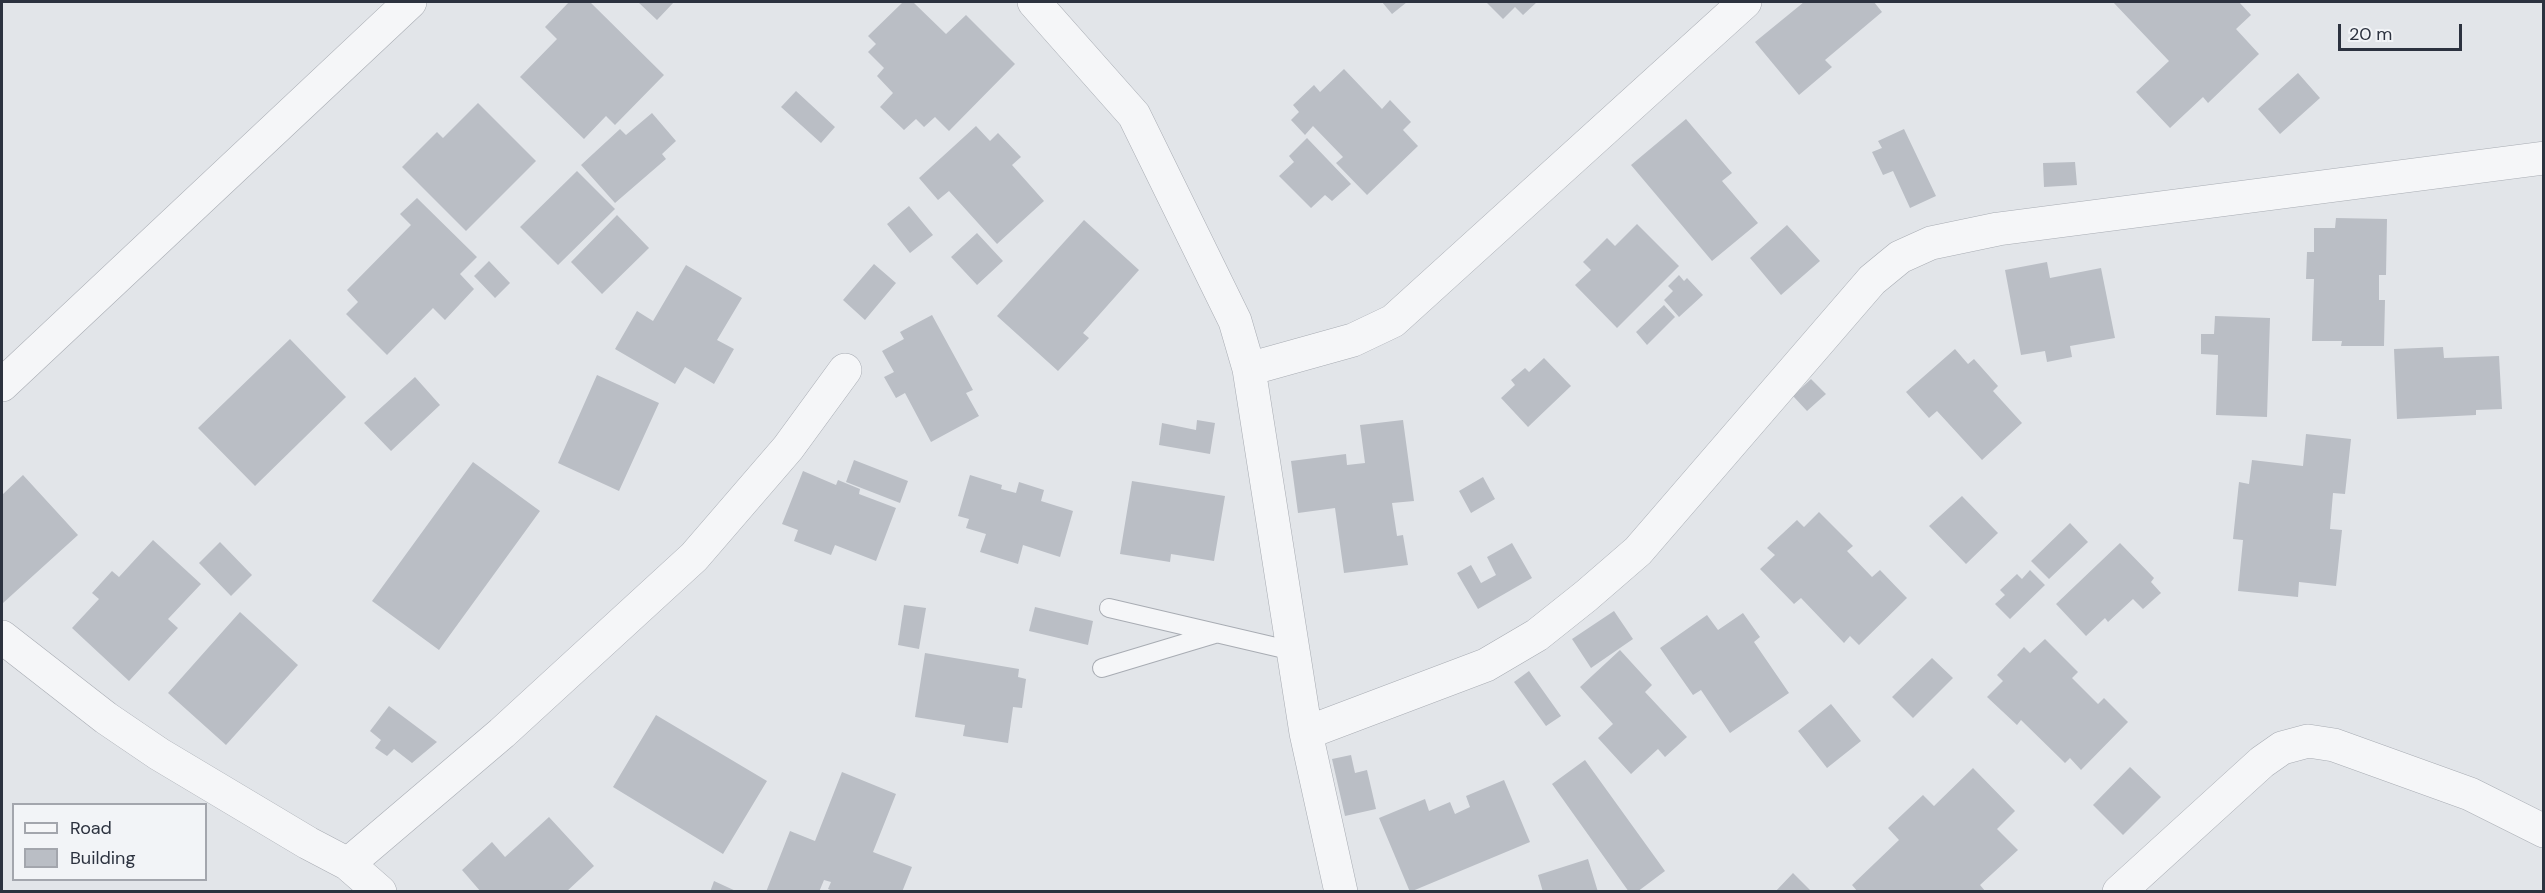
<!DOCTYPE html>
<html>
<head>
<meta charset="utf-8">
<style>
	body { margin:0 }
	#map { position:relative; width:2545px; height:893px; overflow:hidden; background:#e2e5e9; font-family:"DM Sans",sans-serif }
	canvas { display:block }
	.frame { position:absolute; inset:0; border:3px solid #2c323f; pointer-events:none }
	.legend { position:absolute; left:12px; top:803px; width:195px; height:78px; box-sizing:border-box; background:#f2f4f7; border:2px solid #a3a6ad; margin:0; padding:8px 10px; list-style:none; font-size:18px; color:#2c323f }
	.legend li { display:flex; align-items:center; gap:12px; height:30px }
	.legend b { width:30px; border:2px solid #a3a6ad }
	.scale { position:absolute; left:2338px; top:24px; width:124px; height:27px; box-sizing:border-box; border:3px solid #2c323f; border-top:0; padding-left:8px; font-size:18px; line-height:21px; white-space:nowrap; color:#2c323f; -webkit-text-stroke:4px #f2f4f7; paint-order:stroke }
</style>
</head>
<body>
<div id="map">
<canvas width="2545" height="893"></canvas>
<div class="frame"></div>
<ul class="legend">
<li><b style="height:8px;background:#f5f6f8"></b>Road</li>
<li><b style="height:16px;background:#babec5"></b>Building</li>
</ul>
<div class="scale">20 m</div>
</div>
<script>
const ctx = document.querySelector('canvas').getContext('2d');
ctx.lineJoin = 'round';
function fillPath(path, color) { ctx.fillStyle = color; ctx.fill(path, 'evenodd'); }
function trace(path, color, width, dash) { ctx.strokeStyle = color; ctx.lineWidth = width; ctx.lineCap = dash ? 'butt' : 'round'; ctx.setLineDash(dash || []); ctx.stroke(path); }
const building = new Path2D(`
	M569 2H590L664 75 615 125 606 116 584 139 520 77 557 39 545 27Z
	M638 2H674L657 20Z
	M903 2H913L946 34 966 15 1015 64 949 131 935 117 924 127 916 119 904 130 880 107 893 93 877 76 884 68 868 52 876 44 868 36Z
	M1382 2H1407L1392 14Z
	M1486 2H1537L1523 15 1515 7 1503 19Z
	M1804 2H1874L1882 12 1825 60 1832 67 1799 95 1755 42Z
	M2113 2H2239L2251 15 2236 29 2259 54 2208 103 2203 97 2170 128 2136 92 2169 61Z
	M1344 69 1382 109 1390 100 1411 122 1403 130 1418 146 1367 195 1336 163 1343 157 1313 126 1305 135 1291 120 1299 112 1293 105 1314 85 1320 92Z
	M2298 73 2320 98 2280 134 2258 109Z
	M796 91 835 127 821 143 781 107Z
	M478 103 536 161 466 231 402 167 437 132 443 138Z
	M652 113 676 141 662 154 666 159 615 203 581 165 620 129 626 135Z
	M1686 119 1732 173 1722 181 1758 223 1712 261 1631 165Z
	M976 126 990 141 998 133 1021 157 1012 165 1044 201 997 244 949 191 938 200 919 178Z
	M1904 129 1936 196 1910 208 1893 171 1883 175 1872 152 1882 148 1878 141Z
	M1307 138 1351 184 1332 201 1325 195 1311 208 1279 176 1294 162 1289 156Z
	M2075 162 2077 185 2044 187 2043 163Z
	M577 171 615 209 558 265 520 227Z
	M417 198 477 257 460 274 474 289 445 320 433 308 387 355 346 314 358 302 347 290 411 225 400 214Z
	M909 206 933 235 910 253 887 224Z
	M617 215 649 248 602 294 571 262Z
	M2336 218 2387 219 2386 275H2379V300H2385L2384 346H2341L2342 341H2312L2314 279H2306L2307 252H2314V228H2335Z
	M1084 220 1139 270 1083 333 1089 338 1058 371 997 316Z
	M1637 224 1679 266 1617 328 1575 285 1591 270 1583 262 1607 238 1615 246Z
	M1787 225 1820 261 1781 295 1750 258Z
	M977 233 1003 261 977 285 951 257Z
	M489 261 510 283 495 298 474 276Z
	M2047 262 2050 278 2101 268 2115 338 2070 346 2072 357 2047 362 2045 351 2021 355 2005 270Z
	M874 264 896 283 865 320 843 300Z
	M686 265 742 298 717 340 734 349 714 384 685 367 675 384 615 349 637 311 653 321Z
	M1679 275 1684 281 1687 278 1703 295 1679 317 1664 300 1673 291 1668 286Z
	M1664 305 1675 317 1647 345 1636 332Z
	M932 315 973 390 966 393 979 416 931 442 905 393 896 398 884 377 894 372 882 351 904 339 900 332Z
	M2215 316 2270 318 2267 417 2216 415 2218 355 2201 354V334H2214Z
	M290 339 346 397 255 486 198 428Z
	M2443 347 2444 358 2499 356 2502 409 2476 410V415L2397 419 2394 349Z
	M1955 349 1968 364 1974 359 1998 386 1993 391 2022 423 1982 460 1937 411 1929 418 1906 392Z
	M1544 358 1571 386 1528 427 1501 398 1515 385 1511 380 1525 368 1529 372Z
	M597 375 659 403 619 491 558 463Z
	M415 377 440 405 391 451 364 423Z
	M1811 379 1826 394 1807 411 1793 396Z
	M1197 420 1215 423 1210 454 1159 445 1162 423 1196 430Z
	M1403 420 1414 501 1392 503 1397 536 1403 535 1408 565 1344 573 1335 508 1298 513 1291 461 1346 454 1347 465 1365 463 1360 425Z
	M2306 434 2351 439 2345 494 2333 493 2330 529 2342 530 2336 586 2299 582 2298 597 2238 591 2243 540 2233 539 2239 482 2249 484 2252 460 2303 466Z
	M854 460 908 481 900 503 846 482Z
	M473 462 540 511 439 650 372 601Z
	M803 471 836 485 838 480 860 489 859 494 896 508 876 561 835 545 831 555 794 541 798 530 782 524Z
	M23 475 78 535 3 603 2 495Z
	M970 475 1002 485 1001 489 1016 493 1019 482 1044 490 1041 501 1073 511 1060 557 1023 545 1018 564 980 552 986 534 966 528 969 519 958 516Z
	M1483 477 1495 499 1471 513 1459 491Z
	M1132 481 1225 496 1214 561 1171 554 1170 562 1120 554Z
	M1962 496 1998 533 1966 564 1929 526Z
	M1819 512 1853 546 1847 551 1872 577 1880 570 1907 598 1859 645 1850 636 1844 643 1801 598 1794 604 1760 569 1775 555 1767 548 1797 520 1804 527Z
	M2070 523 2088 542 2049 579 2031 561Z
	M153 540 201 584 168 619 178 628 129 681 72 628 99 599 92 593 112 571 119 577Z
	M220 542 252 575 231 596 199 563Z
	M1512 543 1532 578 1478 609 1457 573 1471 565 1481 583 1496 575 1487 557Z
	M2120 543 2154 578 2151 582 2161 593 2143 609 2133 599 2108 622 2105 618 2086 636 2056 604Z
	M2030 570 2045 585 2010 619 1995 604 2005 595 2000 590 2017 574 2022 579Z
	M904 605 926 608 919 649 898 645Z
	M1035 607 1093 621 1088 645 1029 631Z
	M1614 611 1633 639 1591 668 1572 639Z
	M240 612 298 665 226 745 168 693Z
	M1743 613 1760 637 1754 642 1789 693 1730 733 1701 690 1693 695 1660 648 1707 615 1718 630Z
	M2045 639 2078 672 2072 678 2098 704 2104 698 2128 722 2081 770 2070 758 2065 763 2021 720 2017 725 1987 697 2003 681 1997 675 2024 647 2030 653Z
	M1620 650 1652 685 1645 692 1687 737 1665 757 1658 749 1631 774 1598 738 1613 724 1580 687Z
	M925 653 1019 669 1018 677 1026 679 1022 708 1013 707 1008 743 963 736 965 725 915 717Z
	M1932 658 1953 678 1913 718 1892 697Z
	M1529 671 1561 716 1546 726 1514 682Z
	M1831 704 1861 741 1827 768 1798 731Z
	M389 706 437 742 412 763 394 749 387 756 375 748 381 740 370 731Z
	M656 715 767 781 723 854 613 787Z
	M1351 755 1355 773 1367 770 1376 809 1345 816 1332 759Z
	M1585 760 1665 871 1637 892H1629L1552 784Z
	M2130 767 2161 797 2123 835 2093 805Z
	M1973 768 2015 811 1997 829 2018 850 1980 885 1986 892H1858L1852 885 1899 840 1888 828 1923 795 1934 806Z
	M842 772 896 794 873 852 912 867 902 892H835L828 889 831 882 824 880 819 892H766L790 831 815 841Z
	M1504 780 1530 842 1410 892 1379 818 1425 799 1429 811 1450 802 1455 814 1470 807 1466 796Z
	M549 817 594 866 566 892H481L462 870 492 842 505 857Z
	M1588 859 1598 892H1543L1538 875Z
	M1793 873 1812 892H1775Z
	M714 881 738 892H710Z`);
const service = new Path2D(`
	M1109 608 1293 651
	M1102 668 1215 634`);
const minor = new Path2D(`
	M1034 2 1134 115 1235 321 1249 369 1306 733 1341 892
	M1249 369 1353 340 1393 321 1745 2
	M2 385 410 2
	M2 637 106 718 159 754 308 843 348 864 380 892
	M1306 733 1486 665 1537 635 1586 596 1638 551 1872 280 1900 257 1931 243 1998 229 2544 158
	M348 864 502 733 694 557 788 448 845 370
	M2119 892 2262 762 2282 748 2308 741 2334 745 2470 794 2544 831`);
fillPath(building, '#babec5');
trace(service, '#a8acb3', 20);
trace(minor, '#a8acb3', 34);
trace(service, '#f5f6f8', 18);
trace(minor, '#f5f6f8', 33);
</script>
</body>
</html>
